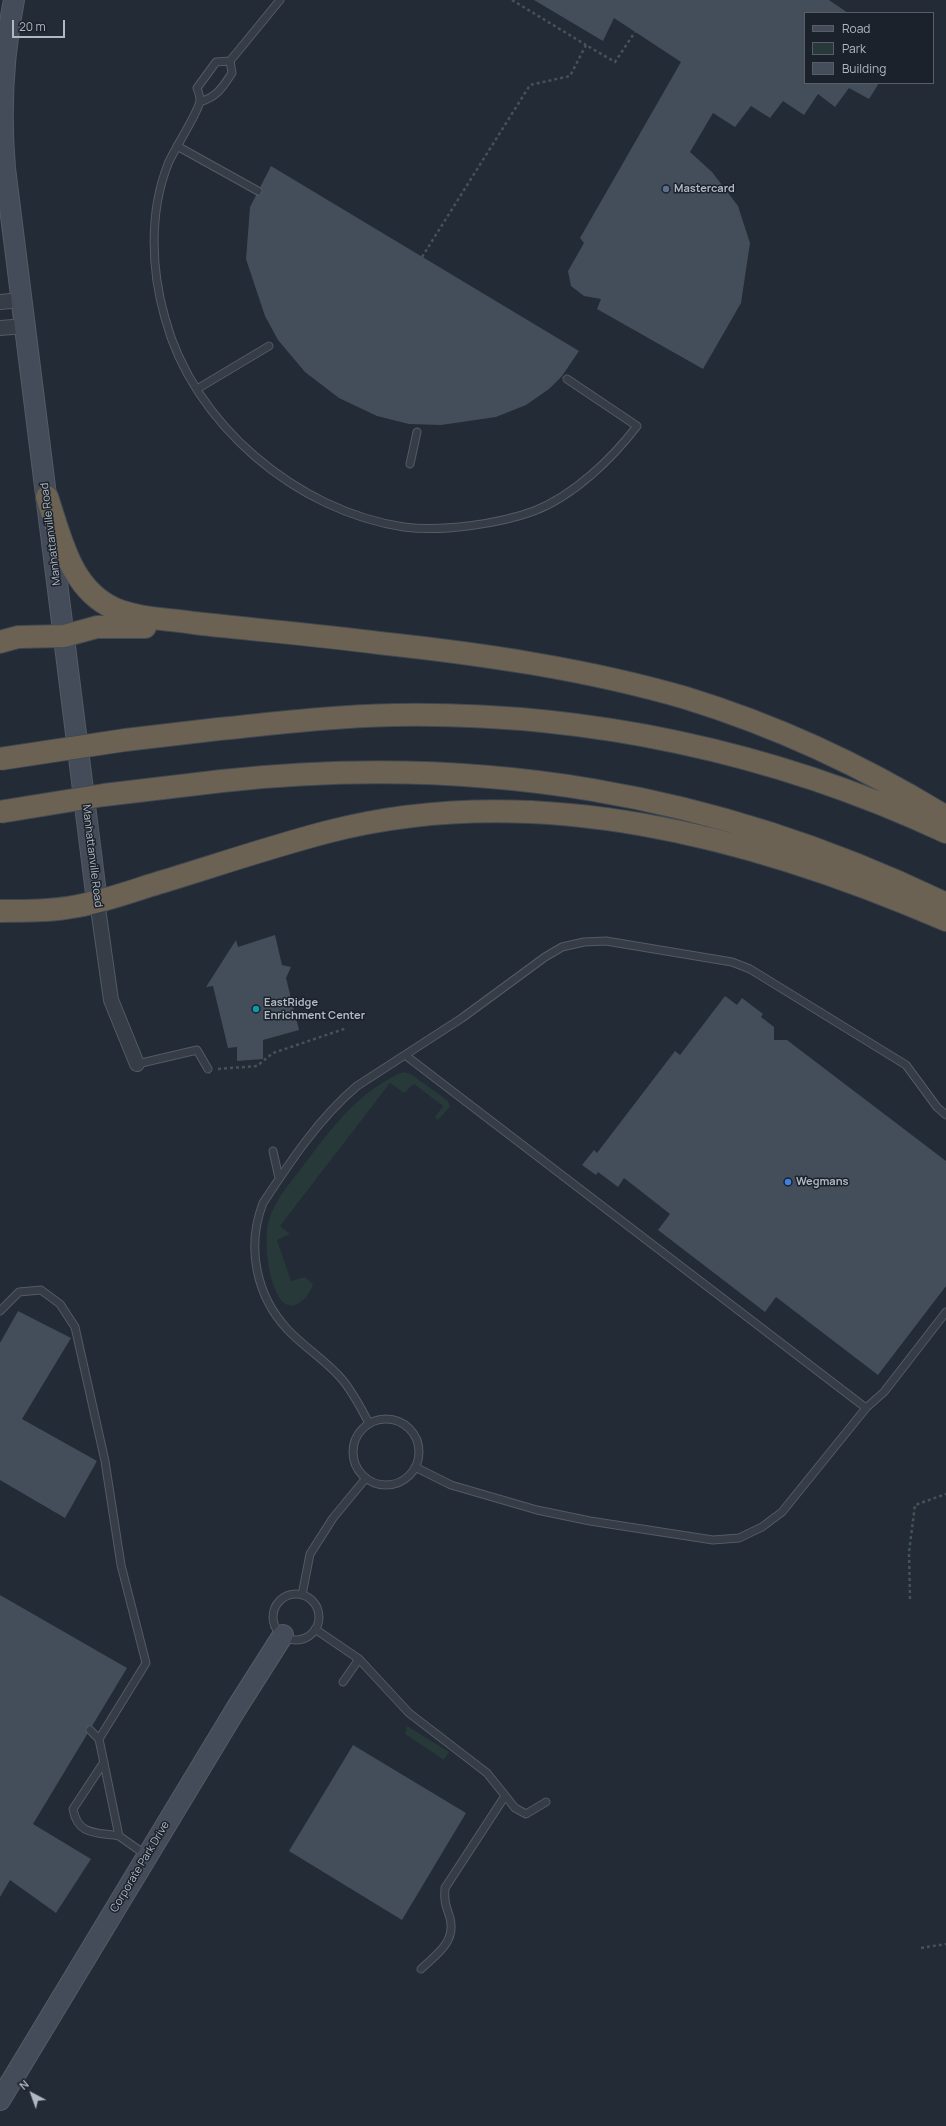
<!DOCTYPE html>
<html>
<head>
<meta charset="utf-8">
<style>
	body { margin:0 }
	#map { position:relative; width:946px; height:2126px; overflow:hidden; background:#222b36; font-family:Manrope,sans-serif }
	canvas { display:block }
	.legend { position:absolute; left:804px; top:12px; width:130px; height:72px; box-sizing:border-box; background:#1b222b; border:1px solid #575e68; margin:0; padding:5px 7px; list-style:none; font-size:12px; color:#b0b8c3 }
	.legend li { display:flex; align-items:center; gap:8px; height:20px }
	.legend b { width:20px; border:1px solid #575e68 }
	.north { position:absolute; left:12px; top:2074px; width:40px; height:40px; -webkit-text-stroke:3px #1b222b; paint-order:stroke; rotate:319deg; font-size:11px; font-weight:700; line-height:16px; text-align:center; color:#b0b8c3 }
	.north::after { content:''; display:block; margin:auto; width:14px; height:18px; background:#b0b8c3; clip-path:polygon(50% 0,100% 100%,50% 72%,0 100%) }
	.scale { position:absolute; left:12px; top:20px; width:53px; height:18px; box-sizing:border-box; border:2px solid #b0b8c3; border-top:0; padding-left:5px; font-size:12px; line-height:14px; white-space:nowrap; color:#b0b8c3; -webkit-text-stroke:3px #1b222b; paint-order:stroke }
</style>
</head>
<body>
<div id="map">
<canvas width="946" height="2126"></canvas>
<ul class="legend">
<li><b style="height:5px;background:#444c59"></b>Road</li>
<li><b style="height:11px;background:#273939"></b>Park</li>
<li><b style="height:11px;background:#444e5a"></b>Building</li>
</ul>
<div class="north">N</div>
<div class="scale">20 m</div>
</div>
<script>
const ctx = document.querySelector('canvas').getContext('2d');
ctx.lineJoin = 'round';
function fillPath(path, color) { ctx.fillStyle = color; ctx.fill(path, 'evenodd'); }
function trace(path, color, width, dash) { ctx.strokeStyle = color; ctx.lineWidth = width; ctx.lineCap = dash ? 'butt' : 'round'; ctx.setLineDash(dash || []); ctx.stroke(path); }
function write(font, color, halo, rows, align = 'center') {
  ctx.font = font + ' Manrope,sans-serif'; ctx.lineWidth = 3; ctx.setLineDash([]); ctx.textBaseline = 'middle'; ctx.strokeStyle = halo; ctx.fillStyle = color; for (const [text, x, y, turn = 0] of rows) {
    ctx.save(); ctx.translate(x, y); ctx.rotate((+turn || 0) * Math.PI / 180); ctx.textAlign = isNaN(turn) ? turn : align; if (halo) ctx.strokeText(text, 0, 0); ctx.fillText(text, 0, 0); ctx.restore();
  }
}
const green = new Path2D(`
	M404 1072 411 1074 448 1101 450 1107 438 1120 435 1117 443 1106 414 1084 404 1093 390 1083 280 1226 290 1234 277 1240 291 1281 305 1277 313 1284C310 1297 292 1315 281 1300 268 1282 264 1244 268 1223 274 1201 289 1184 303 1166 326 1135 349 1104 382 1083 389 1079 396 1074 404 1072Z
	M407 1726 449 1752 444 1760 405 1734Z`);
const building = new Path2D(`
	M534 0H829L848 13H805V83H879L869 99 849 88 835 107 818 94 804 115 783 101 770 118 751 106 735 127 713 113 690 152 712 172 738 206 750 243 741 303 703 369 597 309 601 299 584 296 571 286 568 271 584 243 580 238 681 62 614 18 603 41Z
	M271 166 579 351 562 376 549 389 526 405 496 417 441 425 409 424 377 416 339 398 305 372 278 340 265 316 246 259 250 207Z
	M275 935 282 965 291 967 286 978 299 1030 263 1040V1059L237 1061V1047L228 1048 213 986 206 987 236 940 238 947Z
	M725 996 737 1005 742 998 763 1014 761 1017 774 1027V1040H787L946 1161V1286L878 1375 776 1297 765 1312 658 1230 670 1214 624 1178 618 1187 598 1172 596 1175 582 1165 594 1150 597 1153 675 1051 680 1055Z
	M18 1311 71 1338 22 1419 97 1461 65 1518 0 1480V1343Z
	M0 1595 127 1668 33 1824 91 1859 56 1913 10 1880 0 1897Z
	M353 1745 466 1813 402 1920 289 1851Z`);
const path = new Path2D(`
	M512 0 586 45
	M422 257 530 85 570 76 586 45 615 62 635 32
	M218 1069 257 1066 273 1053 347 1028
	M910 1599 909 1552 915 1505 946 1494
	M921 1948 946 1944`);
const lane = new Path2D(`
	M280 0 230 61 216 62 197 88C198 91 200 96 200 100 200 110 173 151 168 164 149 212 151 269 165 318 193 424 297 511 404 527 441 532 499 524 534 511 573 496 612 459 637 426L567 379
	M200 102C218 96 222 88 232 73L230 61
	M177 146 258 191
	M197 389 269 346
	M410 464 417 432
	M405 1055 866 1408
	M137 1064 197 1050 208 1069
	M273 1151 279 1178
	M0 1311 19 1292 41 1290 60 1304 75 1327 105 1461 121 1565 146 1663 99 1739 119 1836 146 1855
	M353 1452a33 33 0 1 1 66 0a33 33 0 1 1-66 0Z
	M369 1423C360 1407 352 1390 340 1377 324 1359 304 1347 288 1330 256 1296 246 1247 263 1203 290 1162 319 1118 357 1086L462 1018 545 957 562 947 584 942 606 941 732 962 750 969 906 1065 937 1107 946 1115
	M415 1467 451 1485 537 1510 590 1521 713 1540 739 1538 762 1527 782 1512 866 1408 884 1392 946 1312
	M273 1617a23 23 0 1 1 46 0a23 23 0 1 1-46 0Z
	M302 1595 310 1554 333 1518 366 1478
	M315 1629 359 1659 409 1713 487 1773 515 1808 526 1814 546 1802
	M343 1682 359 1659
	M90 1730 99 1739
	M104 1762 73 1809C78 1836 96 1832 119 1836
	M421 1969C437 1954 456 1942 450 1918 446 1905 444 1903 445 1888L505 1796`);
const street = new Path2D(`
	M0 302 21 300
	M0 328 25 326
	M97 901 111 1000 137 1064`);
const secondary = new Path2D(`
	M14 0C3 56 0 110 5 168L97 901
	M0 2100 236 1709 283 1635`);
const highway = new Path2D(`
	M47 497C61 538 70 589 115 609 139 619 168 619 194 623 256 630 317 635 379 643 482 654 586 669 686 698 777 726 865 767 946 817
	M0 642 18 637 64 636 97 627H145
	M219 729C278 723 336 716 395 715 585 712 773 751 946 832
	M222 781C477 753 715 792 946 904
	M0 911C26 911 53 911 78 906 105 901 132 891 158 883 214 866 270 847 327 832 535 778 754 837 946 920`);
const highwayBridge = new Path2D(`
	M0 759 125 740 219 729
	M0 812 104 795 222 781`);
const markers = [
	[666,189,4,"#5c6f8a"],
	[256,1009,4,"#0f9aa8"],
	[788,1182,4,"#3f7fe0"]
];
const poiNames = [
	["Mastercard",674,189],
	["EastRidge",264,1003],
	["Enrichment Center",264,1016],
	["Wegmans",796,1182]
];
const streetNames = [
	["Manhattanville Road",51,534,-97],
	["Manhattanville Road",92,856,83],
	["Corporate Park Drive",140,1867,-59]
];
fillPath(green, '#273939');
fillPath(building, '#444e5a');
trace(lane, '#535b64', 9);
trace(street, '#535b64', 16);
trace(secondary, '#535b64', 22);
trace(highway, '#404851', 24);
trace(path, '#445456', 2.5, [3, 3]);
trace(lane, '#363d46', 7);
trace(street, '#363d46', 14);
trace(secondary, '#444c59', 20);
trace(highway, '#6c6253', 22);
trace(highwayBridge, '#404851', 24, []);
trace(highwayBridge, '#6c6253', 22);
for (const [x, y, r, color] of markers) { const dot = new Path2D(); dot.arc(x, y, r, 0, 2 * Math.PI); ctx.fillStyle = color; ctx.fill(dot); trace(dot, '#1b222b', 1.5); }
write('bold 11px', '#b0b8c3', '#1b222b', poiNames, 'left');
write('11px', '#b0b8c3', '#1b222b', streetNames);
</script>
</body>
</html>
